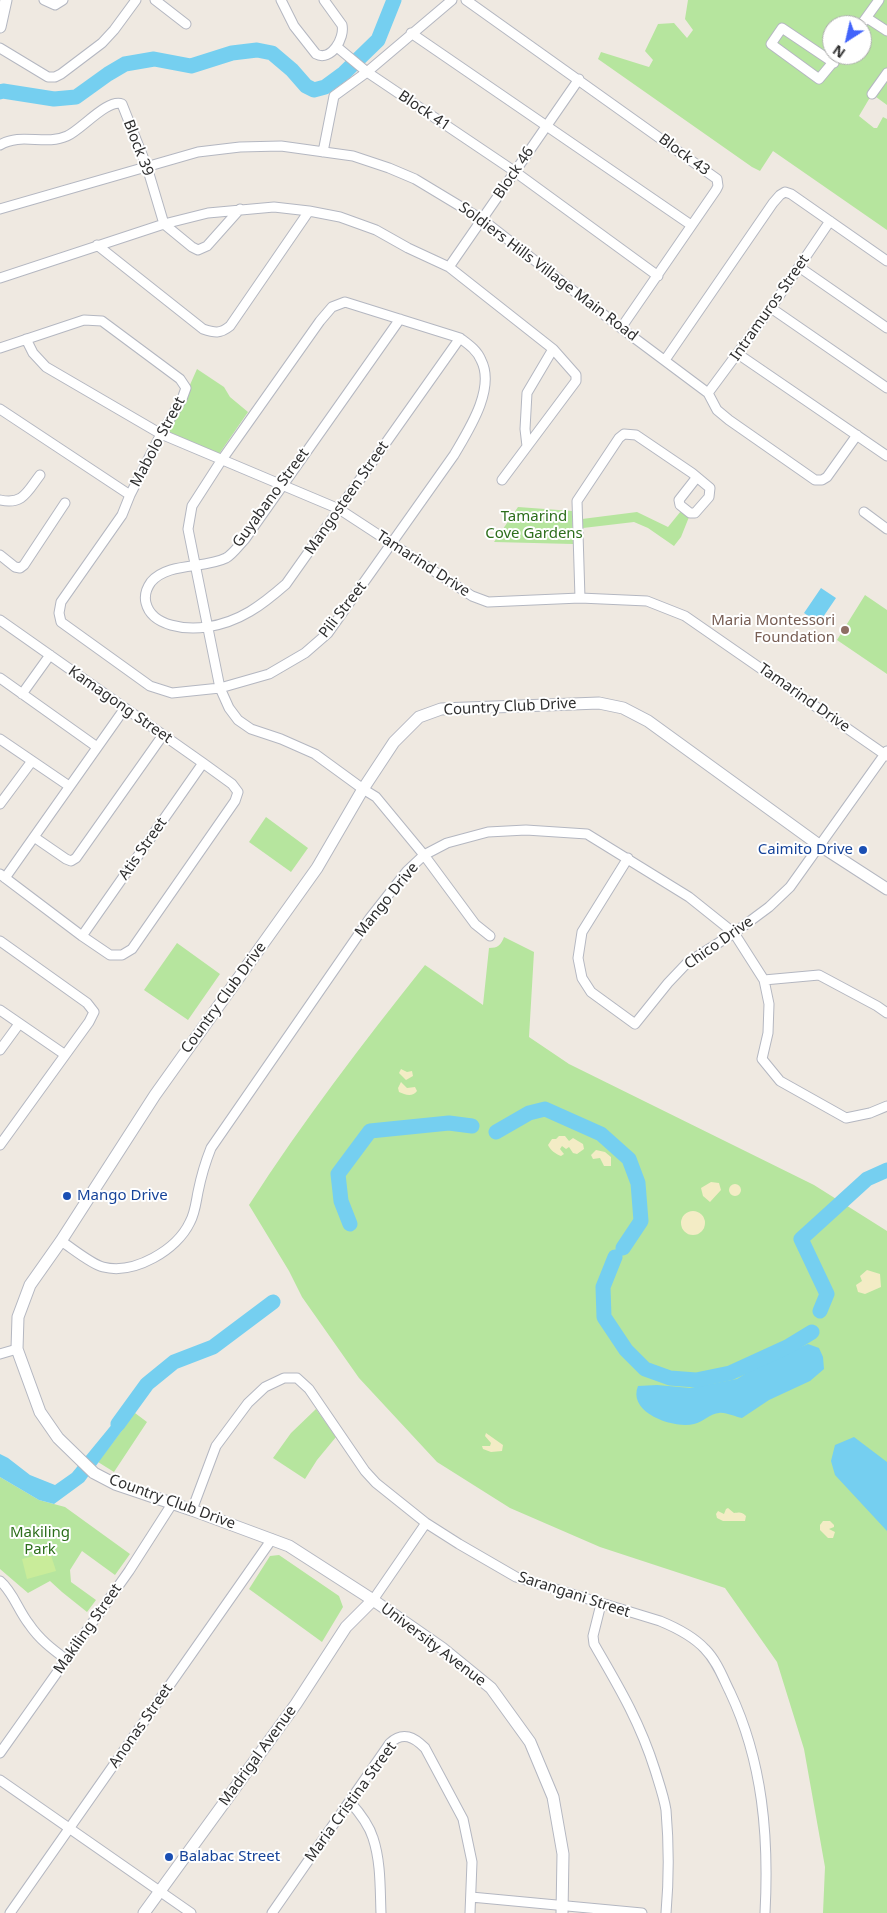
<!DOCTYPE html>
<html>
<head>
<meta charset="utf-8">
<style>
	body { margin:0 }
	#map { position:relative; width:887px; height:1913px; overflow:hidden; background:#efe9e1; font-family:"Noto Sans",sans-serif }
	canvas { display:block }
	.north { position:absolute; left:822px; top:15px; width:50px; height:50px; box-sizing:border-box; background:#fff; border:1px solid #ababab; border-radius:50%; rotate:215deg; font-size:14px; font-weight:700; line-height:20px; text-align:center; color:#2e2e2e }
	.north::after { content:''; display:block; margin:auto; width:18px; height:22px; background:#4264fb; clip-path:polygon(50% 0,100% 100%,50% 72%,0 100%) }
</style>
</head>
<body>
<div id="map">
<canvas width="887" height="1913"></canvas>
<div class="north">N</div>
</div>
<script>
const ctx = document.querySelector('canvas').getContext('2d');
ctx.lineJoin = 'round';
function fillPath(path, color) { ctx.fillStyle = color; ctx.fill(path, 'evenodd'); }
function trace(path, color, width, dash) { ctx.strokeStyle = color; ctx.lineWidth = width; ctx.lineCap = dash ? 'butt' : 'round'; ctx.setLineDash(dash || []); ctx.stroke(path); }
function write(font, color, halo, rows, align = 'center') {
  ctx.font = font + ' "Noto Sans",sans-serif'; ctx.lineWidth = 4; ctx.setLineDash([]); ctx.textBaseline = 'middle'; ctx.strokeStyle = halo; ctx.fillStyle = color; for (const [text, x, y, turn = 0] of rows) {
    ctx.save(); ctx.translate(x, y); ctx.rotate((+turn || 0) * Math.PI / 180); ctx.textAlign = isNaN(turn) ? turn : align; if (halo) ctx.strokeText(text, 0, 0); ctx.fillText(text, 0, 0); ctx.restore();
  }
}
const green = new Path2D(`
	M688 0H887V105L872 94 859 116 874 128H877L883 117 887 119V230L773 151 760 171 752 167 598 59 601 52 649 67 653 60 645 51 658 24 674 23 687 38 693 30 685 19ZM832 25H862V55H832Z
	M197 369 224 387 230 397 248 412 219 454 169 432Z
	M518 507 572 511 573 544 494 542Z
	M681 511 689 517 681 537 674 546 648 528 634 522 583 528 582 519 637 512 668 527Z
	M865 595 887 610V674L837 640Z
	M266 817 308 848 291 872 249 842Z
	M504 937 534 952 529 1037 569 1064 814 1185 887 1231V1913H823L825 1867 804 1749 777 1662 725 1588 600 1547 510 1508 437 1462 359 1378 302 1297 289 1271 249 1205C303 1121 363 1043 425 965L483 1005 489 948C498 948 501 945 504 937Z
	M177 943 220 974 188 1020 144 990Z
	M316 1409 336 1437 317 1460 305 1479 273 1458 291 1433Z
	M135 1413 147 1422 114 1472 98 1462Z
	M0 1477 39 1500 65 1507 130 1554 115 1575 82 1551 70 1570 71 1582 96 1600 87 1612 62 1592 50 1581 28 1593 0 1569Z
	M279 1555 339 1596 343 1607 322 1642 249 1589 270 1556Z`);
const sand = new Path2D(`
	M401 1069 407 1072 412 1071 413 1076 406 1080 399 1073Z
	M401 1082 407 1088 415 1087 417 1091C413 1097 405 1095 399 1092L398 1088Z
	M559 1136H565L569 1141 573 1138 583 1144 584 1149 577 1154 573 1153 569 1147 566 1149 562 1146 560 1149 564 1154 561 1156C556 1154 550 1150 548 1145L552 1139H556Z
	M596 1150 605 1152 611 1157V1166H604L600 1158 593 1159 591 1155Z
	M711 1182 719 1183 721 1190 710 1202 703 1196 701 1188Z
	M729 1190a6 6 0 1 1 12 0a6 6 0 1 1-12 0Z
	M681 1223a12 12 0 1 1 24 0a12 12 0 1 1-24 0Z
	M867 1270 880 1274 881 1287 865 1294 858 1292 856 1285 862 1281 860 1276Z
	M486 1433 503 1445 502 1451 491 1452 483 1449 482 1446H490L491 1443 485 1436Z
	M728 1508 734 1513C739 1513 741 1511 746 1516L745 1521H723L717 1518 716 1514 718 1511 724 1514 726 1509Z
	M823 1521H830L834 1525V1527L829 1529 835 1532 833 1538H828L820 1530V1525Z`);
const pitch = new Path2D(`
	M50 1552 56 1571 27 1579 22 1559Z`);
const water = new Path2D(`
	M821 588 836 598 819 623 804 613Z
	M808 1344 819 1348 823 1357 824 1369 810 1381 769 1400 742 1418C735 1417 726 1412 719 1413 711 1413 703 1422 694 1424 674 1429 627 1413 638 1386L657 1385 690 1388 737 1379 756 1367Z
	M127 1406 135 1413 84 1482 54 1504 39 1500 0 1477V1454L8 1458 30 1475 55 1485 72 1473Z
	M854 1437 887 1462V1531L835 1475 831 1461 835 1445Z`);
const river = new Path2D(`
	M0 92 3 91 54 99 76 97 108 74 125 64 154 59 191 66 232 53 257 50 272 53 292 70 306 86 314 90 325 87 344 73 378 40 394 0
	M496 1132 529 1113 545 1109 601 1134 629 1159 638 1183 641 1221 623 1248
	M350 1224 341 1201 338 1174 370 1131 449 1123 472 1126
	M615 1257 603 1287 604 1317 626 1350 645 1369 670 1378 696 1380 730 1373 789 1346 812 1332
	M820 1311 827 1294 801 1239 867 1179 887 1170
	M118 1424 147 1384 174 1362 213 1347 273 1302`);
const minor = new Path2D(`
	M44 0 55 5 63 0
	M155 0 186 24
	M281 0 294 26 316 54C331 62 345 38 342 25L324 0
	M466 0 717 179 718 186 716 190 621 328
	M867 18 887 31
	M861 25 879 0
	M411 33 691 225
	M337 47 367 72 514 171 658 276
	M0 48 48 77H55L61 74 102 43 114 30 136 0
	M834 63 782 28 771 44 819 79 839 55
	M872 94 887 73
	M0 145C21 132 45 146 67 136 81 130 108 98 122 104L147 167 164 224 192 247 198 250 207 246 240 209
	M323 152 334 96 367 72 452 0
	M0 209 198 152 240 147 281 146 353 156 389 168 415 179 483 220 621 328 708 393
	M97 245 203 329C215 333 220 334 230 326L309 211
	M449 267 579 79
	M799 267 887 328
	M0 278 164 224 208 213 274 207 309 211 340 217 376 230 408 248 449 267 553 349 576 375V381L502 480
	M345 302 460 338C468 344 477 350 481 360 496 389 468 431 454 455L328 633 305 653 269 674 220 688 188 529 192 506 221 461 320 321 332 307Z
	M771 308 887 388
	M400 319 245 539C239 545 233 554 226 558 204 569 168 562 151 582 146 589 144 595 146 603 152 627 187 630 207 627 240 622 262 605 286 584L460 338
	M26 339 33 353 46 367 161 434 339 509 472 596 488 602 580 598 647 601 685 616 887 756
	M0 348 84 320 102 321 180 379 186 388 182 399 161 434 130 495 122 515 61 602 59 613 61 622 150 686 172 693 220 688 229 708 238 720 251 729 281 739 315 754 363 789 376 797 424 855 475 924 490 936
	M738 354 887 456
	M665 360 773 203 780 195 785 192 791 194 887 261
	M708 393 771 308 830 221
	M708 393 717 410 729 420 815 480H822L827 477 857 435
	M0 409 130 495
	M527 446 525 429 527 393 553 349
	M0 500C23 505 27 492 40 475
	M864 512 887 529
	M0 555 15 567 20 568 24 565 65 503
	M580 598 577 501 619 438 624 434 636 435 692 473 710 488 709 497 695 513H690L680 505 679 500 697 477
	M0 620 203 763 232 784 238 792 235 801 132 949 122 955H110L82 936 0 874
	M0 678 97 747
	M22 694 50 655
	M0 739 69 786
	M0 804 32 761
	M34 837 66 859 71 861 76 858 163 735
	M628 858 582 932 578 958 582 978 591 992 635 1024 668 983 687 963 734 933 769 907 790 887 887 751
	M5 878 125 708
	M82 936 203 763
	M0 941 87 1003 94 1012 89 1022 0 1145
	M764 980 819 975 877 1006 887 1013
	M0 1010 64 1054
	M0 1050 19 1024
	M61 1241C72 1248 91 1264 103 1267 134 1275 177 1250 190 1222 195 1213 196 1202 198 1192 201 1177 205 1163 211 1148L370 918 407 871 424 855 447 843 488 832 526 830 587 834 689 897 734 933 764 980 769 1004 768 1033 762 1059 780 1081 846 1118 870 1113 887 1106
	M0 1354 17 1349
	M192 1510 216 1446 248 1403 265 1387 284 1378H297L309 1389 365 1471 376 1483 426 1523 459 1544 516 1577 660 1621C677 1628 693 1636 705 1649 717 1661 723 1678 730 1692 763 1762 769 1837 765 1913
	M0 1581C13 1592 18 1610 29 1624 39 1639 52 1649 67 1660
	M373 1600 426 1523
	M601 1604 593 1636 594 1644C619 1687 640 1722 655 1770 659 1783 664 1797 666 1810 669 1845 669 1879 666 1913
	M0 1753 129 1571 172 1504
	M0 1780 191 1913
	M350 1802C359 1812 369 1825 373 1838 381 1862 380 1889 381 1913
	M471 1897 642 1913
	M10 1913 272 1539
	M272 1913 390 1743C403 1731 414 1737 425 1748L463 1819 472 1862 470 1913`);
const tertiary = new Path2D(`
	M0 27 6 0
	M144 1913 296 1704 346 1627 373 1600
	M562 1913 563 1854 553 1797 530 1742 491 1688 442 1648 373 1600 289 1546 192 1510 115 1484 94 1473 58 1438 40 1412 17 1349 18 1317 30 1285 61 1241 155 1095 317 868 363 789 394 742 419 717 441 709 599 703 623 708 648 721 819 845 887 889`);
const markers = [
	[845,630,5,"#8d6e63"],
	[863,850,5,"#1a4fb4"],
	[67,1196,5,"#1a4fb4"],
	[169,1857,5,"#1a4fb4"]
];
const streetNames = [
	["Block 41",424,111,34],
	["Block 39",138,148,69],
	["Block 43",684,155,36],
	["Block 46",514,173,-56],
	["Soldiers Hills Village Main Road",548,272,37],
	["Intramuros Street",770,308,-55],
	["Mabolo Street",158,442,-62],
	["Guyabano Street",271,498,-54],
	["Mangosteen Street",347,498,-55],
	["Tamarind Drive",423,564,33],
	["Pili Street",343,610,-52],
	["Tamarind Drive",804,698,35],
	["Kamagong Street",120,705,35],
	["Country Club Drive",510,707,-3],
	["Atis Street",143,849,-55],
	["Mango Drive",387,900,-51],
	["Chico Drive",719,943,-35],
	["Country Club Drive",224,998,-54],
	["Country Club Drive",172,1502,20],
	["Sarangani Street",574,1595,18],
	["Makiling Street",88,1629,-55],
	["University Avenue",433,1645,37],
	["Anonas Street",141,1726,-55],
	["Madrigal Avenue",258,1756,-54],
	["Maria Cristina Street",351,1802,-54]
];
const parkNames = [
	["Tamarind",534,517],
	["Cove Gardens",534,534],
	["Makiling",40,1533],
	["Park",40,1550]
];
const educationNames = [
	["Maria Montessori",835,621],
	["Foundation",835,638]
];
const transitNames = [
	["Caimito Drive",853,850,"right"],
	["Mango Drive",77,1196],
	["Balabac Street",179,1857]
];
fillPath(green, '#b6e59e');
fillPath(sand, '#f3ecc5');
fillPath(pitch, '#c9ec9a');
fillPath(water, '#75cff0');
trace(river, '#75cff0', 15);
trace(minor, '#b4b7c1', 11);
trace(tertiary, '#b4b7c1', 13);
trace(minor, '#fff', 9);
trace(tertiary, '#fff', 11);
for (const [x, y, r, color] of markers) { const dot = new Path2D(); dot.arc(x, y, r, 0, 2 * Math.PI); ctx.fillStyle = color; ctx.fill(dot); trace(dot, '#fff', 2); }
write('15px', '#2e2e2e', '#fff', streetNames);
write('15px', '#2c6e1b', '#fff', parkNames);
write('15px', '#785e54', '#fff', educationNames, 'right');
write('15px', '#164399', '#fff', transitNames, 'left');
</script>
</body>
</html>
